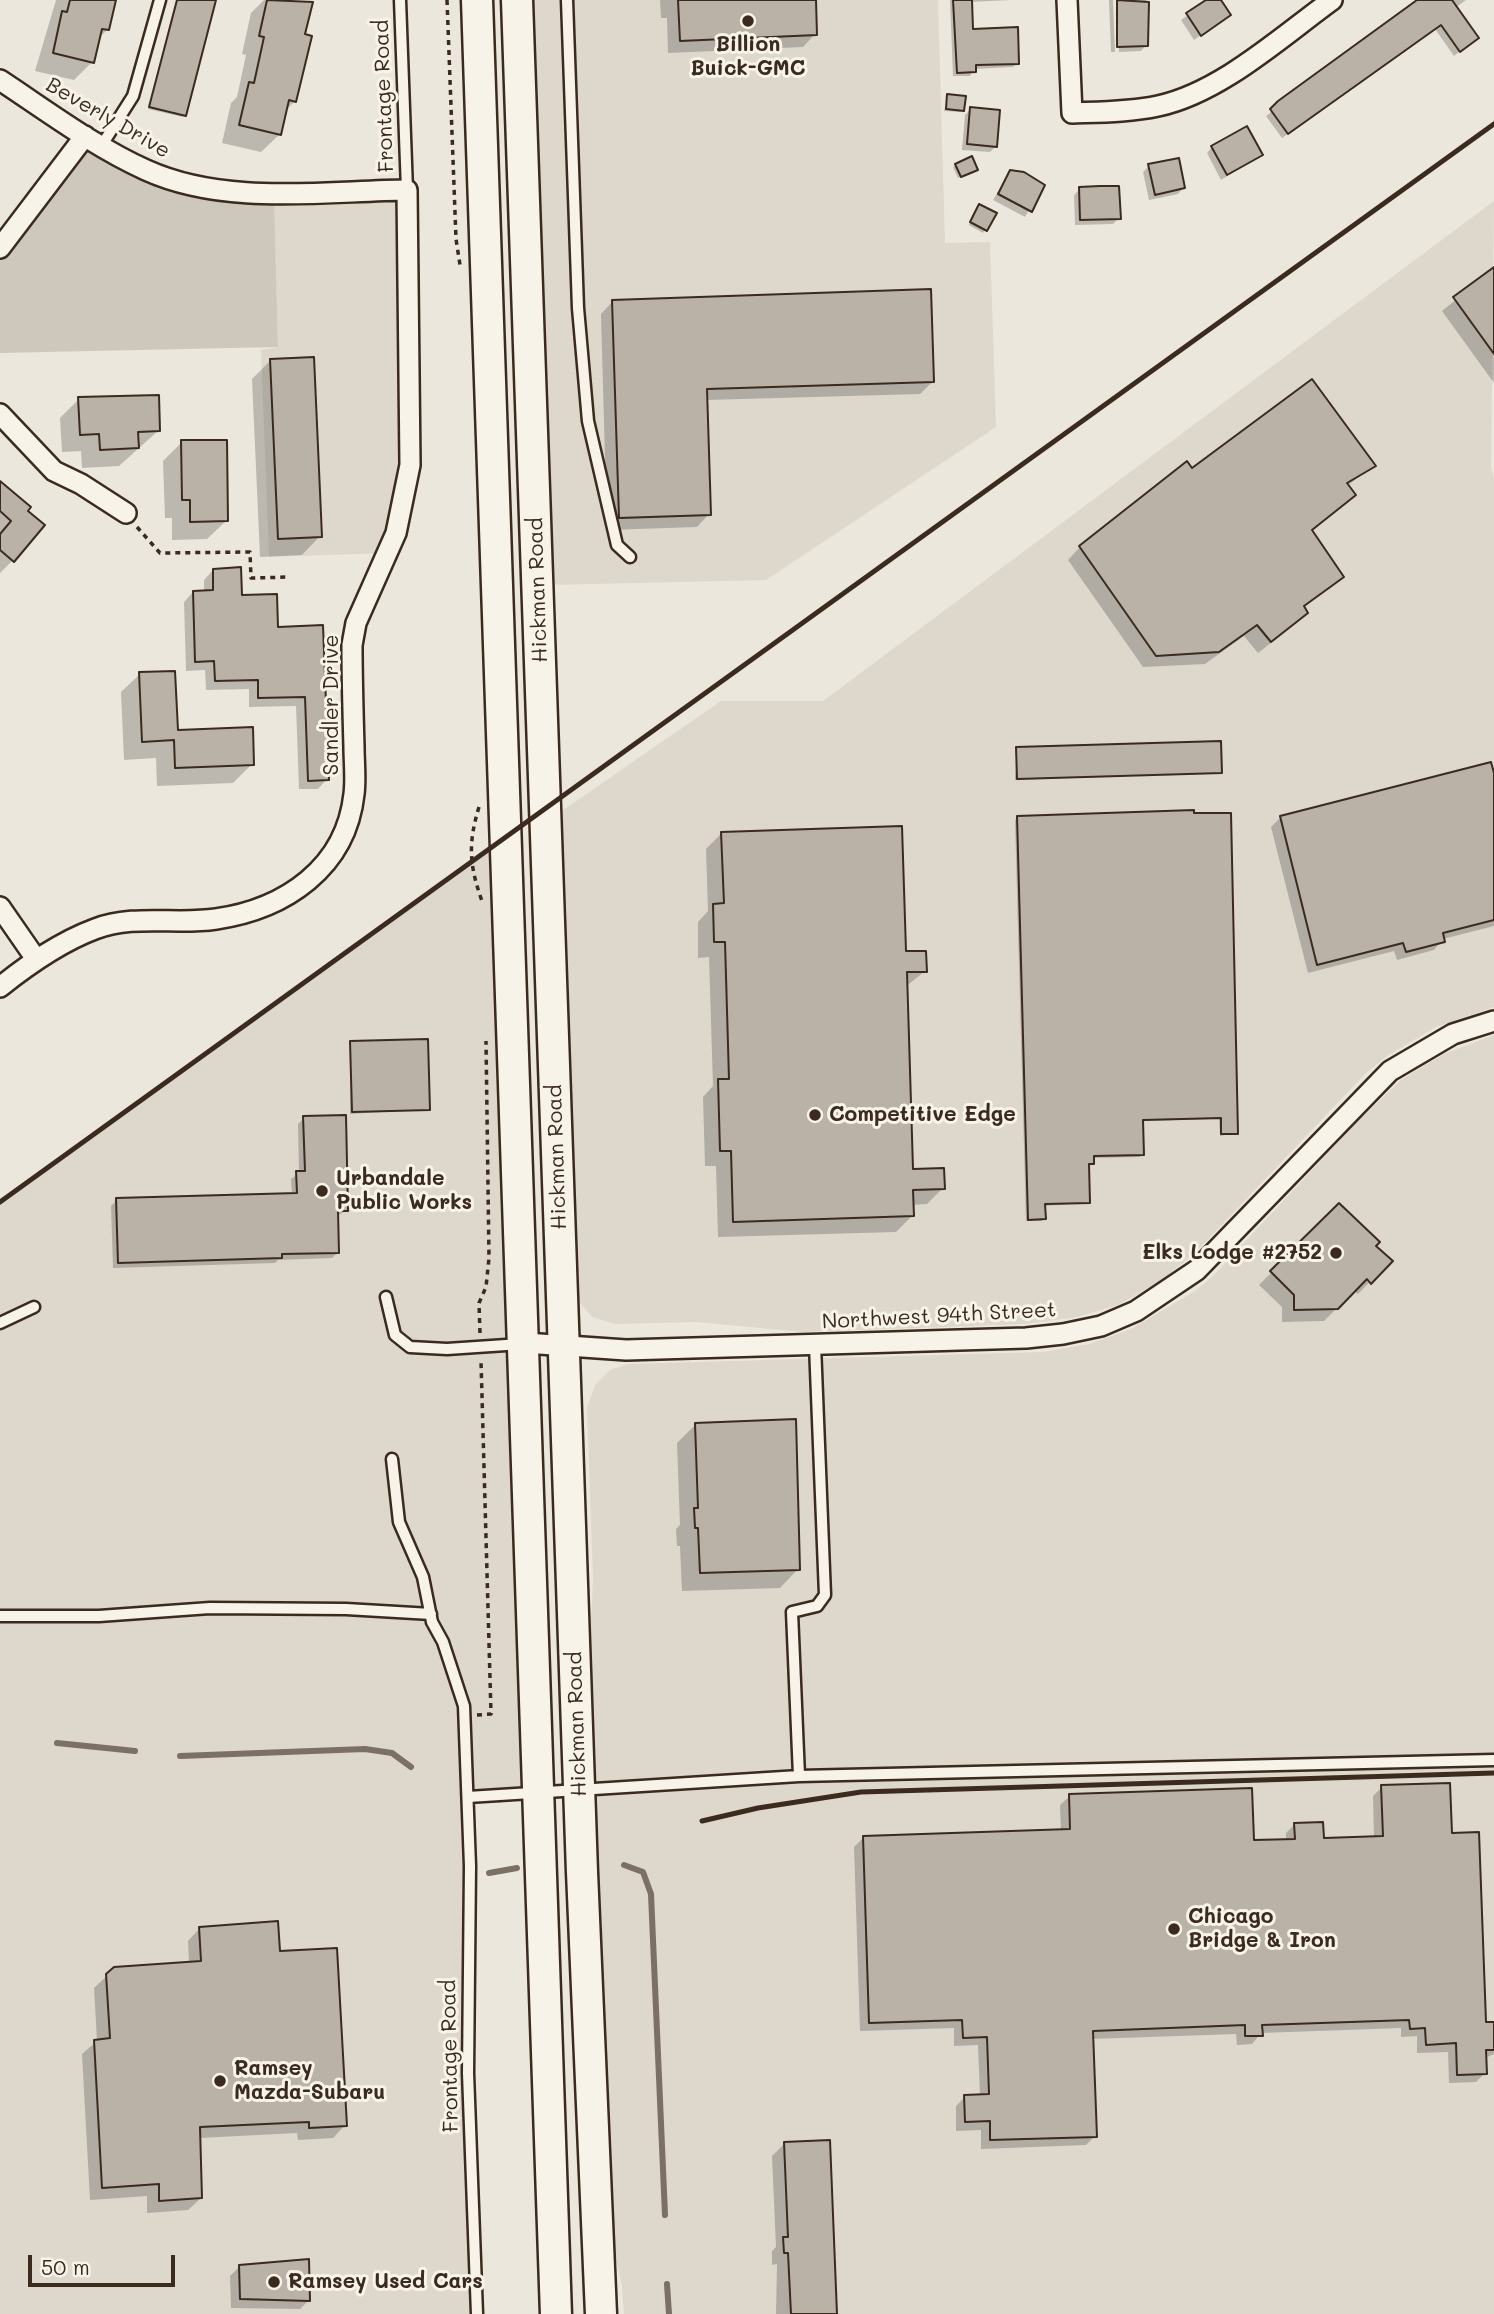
<!DOCTYPE html>
<html>
<head>
<meta charset="utf-8">
<style>
	body { margin:0 }
	#map { position:relative; width:1494px; height:2314px; overflow:hidden; background:#ece7dc; font-family:Mali,sans-serif }
	canvas { display:block }
	.scale { position:absolute; left:28px; top:2255px; width:147px; height:32px; box-sizing:border-box; border:4px solid #3b2a1e; border-top:0; padding-left:9px; font-size:21px; line-height:24px; white-space:nowrap; color:#3b2a1e; -webkit-text-stroke:5px #f7f3e8; paint-order:stroke }
</style>
</head>
<body>
<div id="map">
<canvas width="1494" height="2314"></canvas>
<div class="scale">50 m</div>
</div>
<script>
const ctx = document.querySelector('canvas').getContext('2d');
ctx.lineJoin = 'round';
function fillPath(path, color) { ctx.fillStyle = color; ctx.fill(path, 'evenodd'); }
function trace(path, color, width, dash) { ctx.strokeStyle = color; ctx.lineWidth = width; ctx.lineCap = dash ? 'butt' : 'round'; ctx.setLineDash(dash || []); ctx.stroke(path); }
function write(font, color, halo, rows, align = 'center') {
  ctx.font = font + ' Mali,sans-serif'; ctx.lineWidth = 6; ctx.setLineDash([]); ctx.textBaseline = 'middle'; ctx.strokeStyle = halo; ctx.fillStyle = color; for (const [text, x, y, turn = 0] of rows) {
    ctx.save(); ctx.translate(x, y); ctx.rotate((+turn || 0) * Math.PI / 180); ctx.textAlign = isNaN(turn) ? turn : align; if (halo) ctx.strokeText(text, 0, 0); ctx.fillText(text, 0, 0); ctx.restore();
  }
}
const built = new Path2D(`
	M529 0H938L945 243 990 242 996 427 766 580 549 585Z
	M407 190 412 431 387 553 269 557 261 350 278 347 274 193Z
	M1494 201 1491 467 1494 478V1007L1436 1027 1387 1056 1366 1073 1196 1252 1162 1280 1118 1305 1077 1317 1025 1324 802 1332 697 1322 615 1324 592 1317 576 1298 556 815 721 701H823Z
	M506 834 539 1791 468 1797V2002L477 2314H0V1202Z
	M1494 1035V2314H624L622 2286 608 2220 587 1707 593 1580 587 1408 595 1385 610 1370 628 1364 1043 1352 1089 1344 1131 1329 1195 1291 1213 1276 1356 1123 1402 1079 1446 1053Z`);
const green = new Path2D(`
	M85 136 146 170 274 193 278 347 0 353V248Z`);
const shadow = new Path2D(`
	M56 0H115L108 29 98 39 92 62 74 80 35 71Z
	M176 0H214L183 117 148 109Z
	M264 0 311 4 295 101 285 111 280 134 261 152 222 143 231 103 237 97 246 55 242 54 251 13Z
	M660 0H814L815 34 803 47 668 53 667 18H661Z
	M950 0H1011L970 2 971 31 1018 63 1013 67 974 69 970 76H953Z
	M1109 0H1113L1115 52H1111Z
	M1117 0H1146V45L1141 51 1119 52Z
	M1209 0H1219L1229 15 1194 40 1181 20Z
	M1420 0H1466L1455 8 1477 38 1454 56 1435 29 1282 138 1266 116Z
	M948 96 963 110 960 112 944 111Z
	M971 109 996 146 990 152 962 150 965 115Z
	M1212 147 1261 155 1221 180 1207 153Z
	M956 165 974 172 958 178 953 167Z
	M1149 166 1183 188 1178 194 1149 200 1143 172Z
	M1010 172 1043 186 1025 217 993 200Z
	M1080 189 1119 218 1113 224 1075 225 1074 195Z
	M977 208 994 214 983 233 969 225Z
	M1494 269V383L1442 311Z
	M613 301 933 381 920 394 706 400 709 514 697 527 607 530 601 314Z
	M271 360 320 536 302 555 260 557 252 379Z
	M79 399 159 430 119 466 82 468 81 451 62 452 60 418Z
	M182 442 226 521 207 539 172 540V518H165L163 461Z
	M1373 466 1347 486 1354 495 1311 531 1342 577 1303 608 1306 613 1294 625 1258 653 1244 636 1205 664 1143 667 1068 560 1080 547 1191 470Z
	M0 487 29 508 13 560 0 573Z
	M213 570 276 628 322 627 327 779 318 789H299L296 706 249 707V689L206 690 205 670 186 671 184 602 193 592H204V580Z
	M140 674 176 732 252 764 233 783 157 786 156 758 124 760 121 692Z
	M1017 749 1220 772 1015 780Z
	M1490 764 1494 780V926L1443 939 1434 950 1397 960 1394 951 1308 973 1271 827 1280 818Z
	M1018 818 1236 1133 1220 1136 1219 1119 1141 1121 1140 1157 1092 1158V1163L1087 1165 1088 1203 1044 1206 1042 1221H1026L1015 820Z
	M722 833 904 953 925 971 905 987 911 1171 943 1188 927 1204 912 1205V1216L896 1232 718 1237 716 1166H705L703 1097 713 1086 709 957 698 958V922L708 911 706 849Z
	M351 1043 428 1109 350 1114Z
	M304 1118 347 1210 337 1216V1253L332 1258 278 1260 275 1263 113 1268 111 1206 117 1200 292 1195 291 1179 299 1173 298 1124Z
	M1339 1205 1390 1261 1358 1294 1354 1291 1324 1321 1282 1322V1307L1259 1285Z
	M696 1424 798 1569 780 1588 682 1591 680 1546H677L676 1529 680 1525 677 1443Z
	M1382 1787 1450 1835 1484 2024H1494V2054L1485 2058V2073L1476 2082 1449 2083 1448 2052 1417 2053V2036L1401 2037V2028L1261 2033 1252 2044 1237 2045 1236 2034 1091 2039 1095 2136 1086 2145 981 2149V2130L956 2131V2106L965 2097 980 2096 978 2045 954 2046V2028L860 2031 854 1847 863 1838 1061 1831 1060 1805 1070 1796 1252 1842 1286 1841V1833L1295 1824 1322 1840 1374 1838 1373 1796Z
	M200 1928 279 1953 345 2125 333 2138 298 2140 297 2133 199 2138 201 2198 188 2210 147 2213V2196L90 2200 82 2054 97 2041 94 1988 115 1968 189 1963 188 1941Z
	M784 2144 836 2314H776L777 2264 772 2265V2251L776 2247 772 2156Z
	M239 2267 309 2300 300 2309 231 2308 230 2276Z`);
const stream = new Path2D(`
	M57 1743 135 1751
	M180 1756 365 1749 392 1753 411 1767
	M624 1865 643 1872 651 1894 665 2215
	M489 1873 517 1868
	M667 2284 669 2314`);
const building = new Path2D(`
	M70 0H116L109 30 102 29 94 63 53 53 62 11 67 12Z
	M177 0H216L186 116 149 107Z
	M267 0 313 2 305 34 312 36 296 102 289 100 281 135 239 125 249 82 254 83 264 37 259 36Z
	M678 0H816L817 35 680 41Z
	M953 0H972L973 29 1018 27 1019 64 976 65V72L957 73Z
	M1117 0 1149 2 1148 46 1117 47Z
	M1206 0H1221L1231 15 1201 36 1186 13Z
	M1417 0H1452L1479 38 1460 52 1441 25 1288 134 1270 109 1278 101Z
	M947 94 966 96 964 111 946 109Z
	M970 107 1000 110 997 147 967 144Z
	M1247 126 1263 155 1227 175 1211 146Z
	M972 156 978 170 961 177 955 164Z
	M1179 158 1185 188 1155 195 1148 164Z
	M1010 170 1024 172 1045 185 1032 212 998 194Z
	M1100 186H1119L1121 219 1080 220 1079 187Z
	M979 204 997 213 987 231 970 222Z
	M1494 267V354L1453 297Z
	M931 289 934 382 707 389 711 515 619 518 612 300Z
	M314 357 322 537 278 539 270 359Z
	M1312 379 1376 466 1347 483 1356 495 1312 530 1344 577 1304 606 1308 613 1271 642 1257 625 1219 652 1156 656 1079 546 1187 461 1192 468Z
	M159 395 160 431 138 432 139 448 100 450 99 434 80 435 78 397Z
	M181 440H227L228 521 190 522V500H182Z
	M0 481 31 507 28 511 45 525 14 562 0 550V534L11 521 0 511Z
	M241 567 242 595 277 594 278 627 323 625 329 780 308 781 305 697 258 698V680L215 681 214 661 195 662 193 591 213 590V569Z
	M175 671 178 730 253 727 254 765 175 768 174 740 142 742 139 672Z
	M1221 741 1222 773 1017 779 1016 747Z
	M1491 762 1494 773V920L1443 933 1445 942 1406 952 1403 943 1317 965 1280 816Z
	M1194 810V813H1231L1238 1134H1221V1118L1143 1120 1144 1155 1094 1156V1164H1089L1090 1203 1045 1204 1046 1219 1028 1220 1017 816Z
	M902 826 906 951H926L927 972H907L913 1169 944 1168 945 1189 913 1190 914 1216 733 1222 731 1151H720L718 1079H729L725 942H714L713 904 724 903 721 832Z
	M428 1039 430 1110 352 1112 350 1041Z
	M346 1115 348 1211H338L339 1253 282 1254V1258L118 1263 116 1198 297 1193 296 1171H305L303 1116Z
	M1339 1203 1380 1242 1376 1246 1393 1261 1371 1284 1367 1279 1338 1309 1294 1310V1295L1270 1271Z
	M796 1419 800 1570 700 1573 698 1528H695L694 1508H698L695 1423Z
	M1450 1783 1452 1833 1479 1832 1486 2022H1494V2050H1486L1487 2074 1457 2075 1456 2043 1426 2045 1425 2028 1410 2029 1409 2020 1262 2025 1263 2036H1245V2025L1093 2031 1097 2137 990 2140V2121L965 2122 964 2095 989 2094 987 2037 963 2038 962 2020 869 2023 863 1836 1070 1829 1069 1794 1252 1788 1254 1840 1295 1839 1294 1823 1323 1822 1324 1838 1383 1836 1381 1785Z
	M278 1921 280 1951 337 1948 347 2126 309 2128V2122L200 2127 202 2198 159 2201V2184L102 2188 94 2040 110 2038 106 1974 114 1967 201 1961 199 1927Z
	M830 2140 837 2314H791L788 2253H784L783 2237H788L784 2142Z
	M309 2259 310 2301 240 2299 239 2265Z`);
const path = new Path2D(`
	M447 0 456 239 460 265
	M137 527 160 553 250 552 251 578 290 577
	M479 807C468 843 469 865 482 901
	M480 1333 479 1303 486 1287 489 1258 486 1041
	M477 1715 491 1714 481 1361`);
const service = new Path2D(`
	M400 0 407 190
	M567 0 578 308 588 421 617 545 630 557
	M102 145 133 96 160 0
	M386 1297 395 1335 410 1347 447 1349 521 1344
	M0 1323 34 1307
	M392 1459 399 1522 423 1577 432 1622 443 1642 464 1706 470 1866 468 2073 477 2314
	M0 1616H99L210 1608 346 1609 431 1614
	M799 1776 1494 1760
	M468 1797 799 1776 792 1612 817 1606 825 1595 815 1345`);
const minor = new Path2D(`
	M1067 0 1072 113C1100 112 1130 112 1158 106 1220 93 1281 37 1332 0
	M0 80C47 111 95 147 146 170 225 206 323 191 407 190L410 465 396 533 356 623 352 645C352 679 353 713 354 747 354 762 356 779 354 794 346 868 285 909 216 919 176 925 134 914 95 929 60 942 29 964 0 987
	M0 248 85 136
	M0 414 54 471 81 484 126 513
	M0 907 36 959
	M525 1343 626 1350 1026 1338 1063 1334 1101 1326 1136 1311 1197 1270 1390 1071 1453 1034 1494 1021`);
const primary = new Path2D(`
	M477 0 556 2314
	M517 0 582 1872 601 2314`);
const rail = new Path2D(`
	M0 1202 1494 124
	M702 1821 758 1808 861 1792 1494 1773`);
const markers = [
	[748,21,7,"#3b2a1e"],
	[815,1115,7,"#3b2a1e"],
	[322,1191,7,"#3b2a1e"],
	[1336,1253,7,"#3b2a1e"],
	[1174,1929,7,"#3b2a1e"],
	[220,2081,7,"#3b2a1e"],
	[274,2282,7,"#3b2a1e"]
];
const poiNames = [
	["Billion",748,45,"center"],
	["Buick-GMC",748,69,"center"],
	["Competitive Edge",829,1115],
	["Urbandale",336,1179],
	["Public Works",336,1203],
	["Elks Lodge #2752",1322,1253,"right"],
	["Chicago",1188,1917],
	["Bridge & Iron",1188,1941],
	["Ramsey",234,2069],
	["Mazda-Subaru",234,2093],
	["Ramsey Used Cars",288,2282]
];
const streetNames = [
	["Frontage Road",384,96,-92],
	["Beverly Drive",108,118,30],
	["Hickman Road",538,590,-92],
	["Sandler Drive",332,705,-90],
	["Hickman Road",557,1157,-92],
	["Northwest 94th Street",939,1316,-3],
	["Hickman Road",577,1724,-92],
	["Frontage Road",450,2056,-91]
];
fillPath(built, '#ddd7cc');
fillPath(green, '#cec8bc');
fillPath(shadow, '#0003');
trace(stream, '#7c7064', 6);
fillPath(building, '#bab2a7');
trace(building, '#3b2a1e', 2);
trace(service, '#3b2a1e', 15);
trace(minor, '#3b2a1e', 24);
trace(primary, '#3b2a1e', 35);
trace(path, '#3b2a1e', 3.5, [5, 5]);
trace(service, '#f7f3e8', 10);
trace(minor, '#f7f3e8', 19);
trace(primary, '#f7f3e8', 30);
trace(rail, '#3b2a1e', 5);
for (const [x, y, r, color] of markers) { const dot = new Path2D(); dot.arc(x, y, r, 0, 2 * Math.PI); ctx.fillStyle = color; ctx.fill(dot); trace(dot, '#f7f3e8', 2.5); }
write('bold 21px', '#3b2a1e', '#f7f3e8', poiNames, 'left');
write('21px', '#3b2a1e', '#f7f3e8', streetNames);
</script>
</body>
</html>
